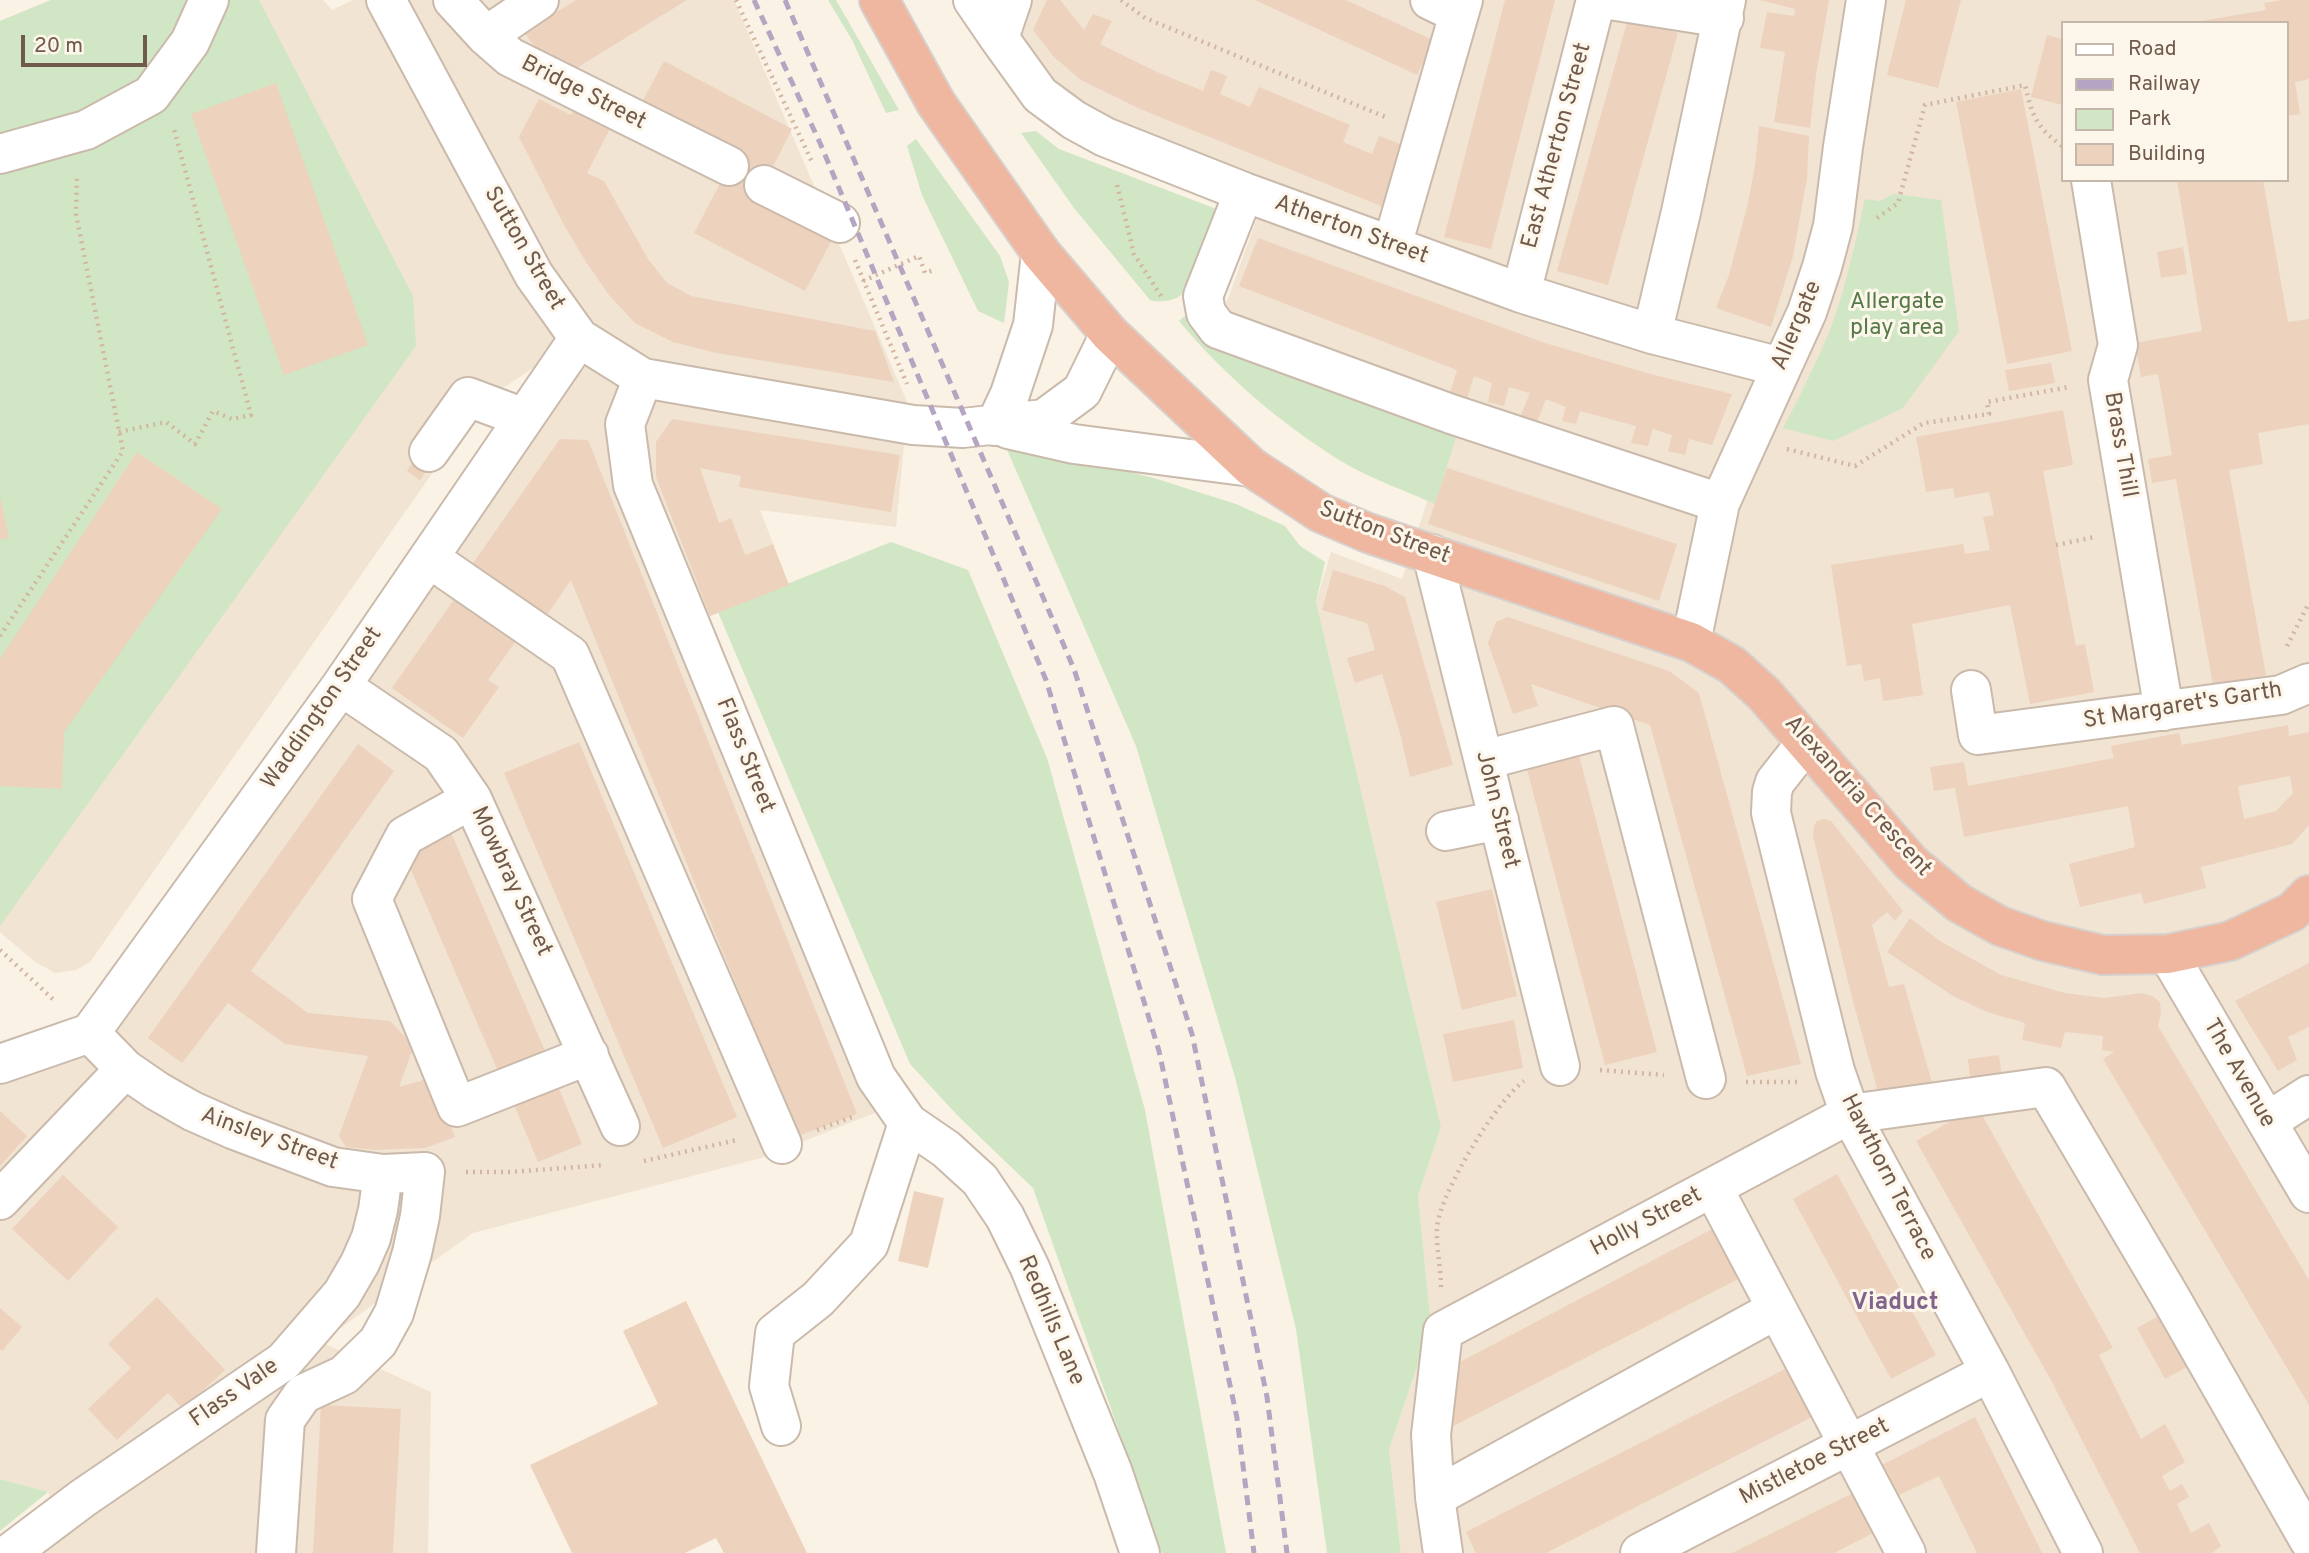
<!DOCTYPE html>
<html>
<head>
<meta charset="utf-8">
<style>
	body { margin:0 }
	#map { position:relative; width:2309px; height:1553px; overflow:hidden; background:#faf2e4; font-family:Overpass,sans-serif }
	canvas { display:block }
	.legend { position:absolute; left:2061px; top:21px; width:228px; height:161px; box-sizing:border-box; background:#fdf6ea; border:2px solid #c5b8ab; margin:0; padding:9px 12px; list-style:none; font-size:21px; color:#705a4c }
	.legend li { display:flex; align-items:center; gap:14px; height:35px }
	.legend b { width:35px; border:2px solid #c5b8ab }
	.scale { position:absolute; left:21px; top:35px; width:126px; height:32px; box-sizing:border-box; border:4px solid #705a4c; border-top:0; padding-left:9px; font-size:21px; line-height:24px; white-space:nowrap; color:#705a4c; -webkit-text-stroke:5px #fdf6ea; paint-order:stroke }
</style>
</head>
<body>
<div id="map">
<canvas width="2309" height="1553"></canvas>
<ul class="legend">
<li><b style="height:9px;background:#fff"></b>Road</li>
<li><b style="height:9px;background:#b5a4c2"></b>Railway</li>
<li><b style="height:19px;background:#d1e6c4"></b>Park</li>
<li><b style="height:19px;background:#edd2be"></b>Building</li>
</ul>
<div class="scale">20 m</div>
</div>
<script>
const ctx = document.querySelector('canvas').getContext('2d');
ctx.lineJoin = 'round';
function fillPath(path, color) { ctx.fillStyle = color; ctx.fill(path, 'evenodd'); }
function trace(path, color, width, dash) { ctx.strokeStyle = color; ctx.lineWidth = width; ctx.lineCap = dash ? 'butt' : 'round'; ctx.setLineDash(dash || []); ctx.stroke(path); }
function write(font, color, halo, rows, align = 'center') {
  ctx.font = font + ' Overpass,sans-serif'; ctx.lineWidth = 6; ctx.setLineDash([]); ctx.textBaseline = 'middle'; ctx.strokeStyle = halo; ctx.fillStyle = color; for (const [text, x, y, turn = 0] of rows) {
    ctx.save(); ctx.translate(x, y); ctx.rotate((+turn || 0) * Math.PI / 180); ctx.textAlign = isNaN(turn) ? turn : align; if (halo) ctx.strokeText(text, 0, 0); ctx.fillText(text, 0, 0); ctx.restore();
  }
}
const residential = new Path2D(`
	M51 0H323L332 10 353 0H734L908 404 896 527 760 510 789 585 690 624 895 1105 761 1158 473 1233 321 1342 431 1392 428 1553H46L63 1534 48 1492 0 1479V1080L67 1055 577 339 482 402 90 962 76 970 55 973 34 961 0 932V21Z
	M1012 0H2309V1553H1401L1389 1449 1431 1326 1418 1196 1441 1127 1316 602 1331 552 1402 579 1458 406 1222 315 1264 199 1040 95 1008 8ZM2062 23H2286V180H2062Z`);
const green = new Path2D(`
	M51 0H259L413 296 416 346 0 926V21Z
	M828 0H836L899 110 886 113 852 40Z
	M1036 131 1059 149 1219 210C1212 229 1195 285 1181 295 1174 301 1158 303 1150 300L1074 208 1021 133Z
	M916 139 1000 256 1009 282 1004 323 978 311 922 195 907 146Z
	M1894 194 1941 200 1959 331 1903 408 1833 441 1783 428C1800 396 1816 364 1830 330 1846 288 1855 243 1865 199L1879 201Z
	M1193 309 1459 428 1435 504C1406 491 1374 480 1346 464 1283 426 1226 377 1179 321Z
	M1005 445 1074 457 1157 479 1236 504 1285 526 1300 546 1325 562 1316 602 1441 1127 1418 1196 1431 1326 1389 1449 1401 1553H1327L1296 1329 1235 1077 1136 746Z
	M891 542 968 570 1047 758 1145 1110 1226 1553H1162L1033 1188 958 1116 910 1064 718 612Z
	M0 1479 48 1492 0 1531Z`);
const building = new Path2D(`
	M576 0H687L575 69H551L524 32Z
	M1047 0H1060L1084 30 1093 14 1112 21 1100 44 1157 72 1203 91 1211 70 1227 76 1220 94 1250 107 1259 87 1350 125 1343 142 1372 154 1379 136 1408 147 1386 208 1140 109 1081 80 1053 56 1033 30Z
	M1255 0H1346L1433 40 1417 75Z
	M1505 0H1555L1491 249 1444 237Z
	M1760 0H1829L1816 75 1810 128 1774 122 1785 52 1760 48 1767 12 1794 16 1795 9Z
	M1906 0H1961L1938 88 1887 75Z
	M2282 0H2309V79L2295 82 2300 114 2286 116V23L2201 21 2266 10 2264 3Z
	M1628 19 1678 33 1608 285 1557 271Z
	M2047 35 2062 39V105L2031 97Z
	M664 61 792 129 758 196 834 236 805 291 694 233 723 178 642 102Z
	M276 83 368 345 284 375 191 114Z
	M2021 89 2072 351 2007 364 1956 102Z
	M539 99 571 115 580 99 616 117 587 173 604 181 648 259 667 283 691 296 875 331 894 382 716 353 673 342 635 323 609 295 586 262 563 223 519 137Z
	M1759 126 1809 136 1807 178 1793 256 1771 327 1716 308 1729 275 1748 203 1755 166Z
	M2177 180H2263L2288 322 2309 319V424L2258 433 2263 464 2229 470 2266 675 2213 685 2176 479 2152 483 2148 459 2172 455 2158 374 2141 377 2135 343 2202 331Z
	M1258 238 1545 343 1654 375 1732 394 1712 445 1689 439 1685 455 1668 451 1672 435 1653 429 1648 446 1631 443 1636 426 1580 411 1576 424 1562 421 1566 407 1546 399 1537 422 1521 415 1530 393 1509 387 1504 406 1488 402 1492 383 1474 376 1465 406 1448 400 1457 370 1239 286Z
	M2183 247 2187 274 2161 278 2157 252Z
	M2051 363 2055 383 2009 391 2005 370Z
	M2063 410 2073 465 2043 471 2076 646 2085 644 2094 692 2030 704 2010 605 1912 624 1923 695 1883 701 1880 678 1864 681 1861 664 1847 666 1831 565 1963 544 1965 554 1990 550 1983 517 1994 515 1989 492 1955 498 1953 488 1926 492 1916 437Z
	M672 419 900 455 891 512 739 487 741 476 700 468 719 523 731 518 745 555 773 544 789 585 710 616 656 477V442Z
	M560 439 588 440 857 1114 798 1136 571 580 538 628 464 576Z
	M137 452 222 509 64 732 62 789 0 786V659Z
	M419 453 432 462 420 480 407 471Z
	M1447 468 1677 544 1659 601 1428 524Z
	M0 496 9 538 0 540Z
	M1333 570 1385 586 1405 597 1453 765 1410 777 1400 733 1382 674 1355 683 1347 658 1375 650 1367 623 1322 610Z
	M462 588 523 631 488 680 499 687 463 738 392 688Z
	M1508 617 1669 671 1699 693 1801 1064 1747 1076 1650 725 1531 684 1538 706 1513 714 1488 643 1496 622Z
	M2288 725 2289 736 2309 732V825L2292 844 2201 867 2206 888 2144 904 2141 893 2080 907 2069 864 2135 847 2128 806 1964 837 1955 788 1934 791 1930 767 1964 762 1968 786 2114 758 2111 746 2179 733 2182 745ZM2290 776 2293 793 2276 811 2244 819 2238 786Z
	M579 742 737 1117 663 1148 504 773Z
	M358 744 394 771 251 971 308 1013 390 1021 414 1046 399 1087 431 1078 455 1137 425 1148 375 1150 346 1147 339 1136 368 1056 285 1044 228 1003 182 1063 148 1038Z
	M1577 748 1657 1052 1605 1065 1525 762Z
	M1824 819 1831 821 1903 911 1895 921 1887 912 1872 925 1889 987 1904 984 1933 1086 1880 1099 1852 998 1813 836 1814 826 1817 821Z
	M449 828 548 1058 501 1078 402 849Z
	M1492 889 1517 996 1462 1010 1436 902Z
	M1910 918 1940 941 2001 975 2065 993 2104 998 2142 993 2152 996 2160 1002 2161 1014 2158 1026 2309 1280V1405L2103 1059 2114 1052 2102 1050 2103 1036 2065 1032 2061 1048 2022 1040 2025 1023 1987 1012 1953 996 1887 952Z
	M2309 963V1027L2288 1037 2297 1060 2278 1071 2235 1001Z
	M1514 1020 1523 1068 1453 1082 1443 1034Z
	M1999 1055 2003 1084 1971 1089 1968 1059Z
	M554 1077 582 1144 538 1162 510 1095Z
	M1977 1106 2113 1348 2099 1355 2141 1439 2165 1424 2185 1462 2162 1476 2170 1491 2182 1484 2189 1497 2177 1504 2191 1533 2209 1523 2221 1546 2212 1553H2140L2052 1382 1916 1141Z
	M0 1111 27 1136 0 1166Z
	M1837 1174 1936 1355 1891 1379 1793 1199Z
	M63 1175 118 1227 68 1281 12 1229Z
	M914 1191 944 1198 928 1268 898 1261Z
	M1716 1227 1742 1277 1440 1433 1441 1372Z
	M157 1297 225 1370 183 1409 168 1393 117 1440 88 1409 131 1368 108 1344Z
	M686 1301 807 1553H724L716 1538 685 1553H572L530 1465 658 1404 623 1331Z
	M0 1308 22 1327 2 1351 0 1349Z
	M2168 1311 2196 1362 2165 1379 2137 1328Z
	M1793 1365 1818 1414 1546 1553H1476L1466 1532Z
	M321 1405 401 1409 393 1553H313Z
	M1975 1417 2042 1553H1977L1939 1476 1897 1496 1880 1466Z
	M1859 1490 1879 1530 1834 1553H1732Z`);
const path = new Path2D(`
	M736 0 812 162
	M1121 0 1145 18 1388 118
	M1117 185 1134 254 1163 299
	M1877 218 1898 203 1925 105 2025 85C2032 115 2036 127 2062 146
	M855 260 907 384
	M863 281 919 256 925 273 934 270
	M119 432 166 422 195 444 213 411 232 419 251 415 174 129
	M1787 449 1855 466 1924 423 1989 414 1987 402 2069 387
	M2056 545 2095 537
	M0 636 123 451 76 214 77 175
	M2287 646 2309 603
	M0 950 56 1002
	M1600 1070 1664 1075
	M1746 1082H1797
	M817 1130 855 1116
	M644 1161 737 1140
	M466 1172H510L604 1165
	M1441 1287C1441 1267 1436 1247 1437 1228 1439 1194 1497 1100 1524 1081`);
const minor = new Path2D(`
	M386 0 534 275 579 338 643 378 913 425 963 428 1044 419 1082 391 1110 334
	M453 0 486 36 510 57 729 166
	M973 0 999 38
	M1012 0 999 38 1040 95 1074 120 1105 137 1244 192 1521 293 1652 334 1781 367
	M1430 0 1459 14
	M1610 0 1724 18
	M486 36 539 0
	M0 154 86 130 151 95 190 42 209 0
	M2091 180 2118 345 2108 380 2164 711
	M764 185 840 223
	M1244 192 1203 296 1206 313 1218 329 1451 414 1720 503
	M1392 246 1463 0
	M1521 293 1596 0
	M1652 334 1681 212 1726 0
	M643 378 625 424 633 485 876 1077 908 1123 946 1149 980 1180 1005 1217 1030 1268 1113 1473 1140 1553
	M995 426 1010 394 1033 325 1041 253
	M1008 429 1074 444 1251 467
	M429 452 468 397 524 418
	M1432 554 1560 1066
	M429 558 570 655 782 1144
	M1691 642 1720 503 1807 312 1822 267 1833 226 1843 147 1866 0
	M341 686 441 754 472 799 620 1126
	M1971 690 1978 735 2281 695 2309 683
	M1805 744 1775 782 1772 792 1771 813 1835 1071 1850 1114 1990 1372 2083 1553
	M1484 760 1614 726 1706 1079
	M472 799 405 836 372 899 457 1107 589 1055
	M1446 831 1499 820
	M2168 954 2309 1193
	M90 1033 341 686 579 338
	M90 1033 125 1069 157 1091 192 1111 235 1130 333 1167 383 1174 425 1172 420 1216 412 1253 394 1313 378 1342 344 1375 303 1394 285 1420 276 1553
	M0 1064 90 1033
	M2267 1122 2309 1095
	M1713 1188 1906 1553
	M0 1200 125 1069
	M781 1426 769 1386 775 1333 818 1299 869 1244 908 1123
	M1435 1497 1777 1309
	M10 1553 83 1498 284 1361 342 1294 360 1263 371 1238 378 1210 383 1174
	M1443 1553 1435 1497 1431 1435 1443 1331 1850 1114 2046 1087 2169 1295 2309 1540
	M1640 1553 1990 1372`);
const highway = new Path2D(`
	M879 0 936 103 1041 253 1110 334 1251 467 1321 513 1368 533 1691 642 1732 665 1764 694 1911 863 1959 903 2000 926 2043 941 2103 955 2168 954 2230 941 2292 912 2309 895`);
const rail = new Path2D(`
	M754 0 820 143 1046 680 1159 1051 1237 1418 1254 1553
	M785 0 1074 669 1192 1034 1267 1397 1287 1553`);
const streetNames = [
	["Bridge Street",583,94,27],
	["East Atherton Street",1558,146,-75],
	["Atherton Street",1351,231,20],
	["Sutton Street",523,249,60],
	["Allergate",1798,326,-67],
	["Brass Thill",2119,445,80],
	["Sutton Street",1384,534,21],
	["St Margaret's Garth",2183,707,-9],
	["Waddington Street",323,709,-55],
	["Flass Street",744,756,68],
	["Alexandria Crescent",1857,797,48],
	["John Street",1496,810,76],
	["Mowbray Street",510,882,65],
	["The Avenue",2238,1074,60],
	["Ainsley Street",269,1140,20],
	["Hawthorn Terrace",1887,1178,63],
	["Holly Street",1647,1223,-28],
	["Redhills Lane",1050,1321,67],
	["Flass Vale",235,1394,-35],
	["Mistletoe Street",1815,1463,-27]
];
const parkNames = [
	["Allergate",1897,303],
	["play area",1897,329]
];
const neighbourhoodNames = [
	["Viaduct",1895,1304]
];
fillPath(residential, '#f1e4d3');
fillPath(green, '#d1e6c4');
fillPath(building, '#edd2be');
trace(minor, '#cabaab', 42);
trace(highway, '#d7d1cd', 42);
trace(path, '#d2b6a1', 4.5, [2, 5]);
trace(minor, '#fff', 38);
trace(highway, '#efb7a0', 38);
trace(rail, '#b5a4c2', 5, [10, 7]);
write('23px', '#705a4c', '#fdf6ea', streetNames);
write('23px', '#557a48', '#fdf6ea', parkNames);
write('bold 24px', '#80648c', '#fdf6ea', neighbourhoodNames);
</script>
</body>
</html>
